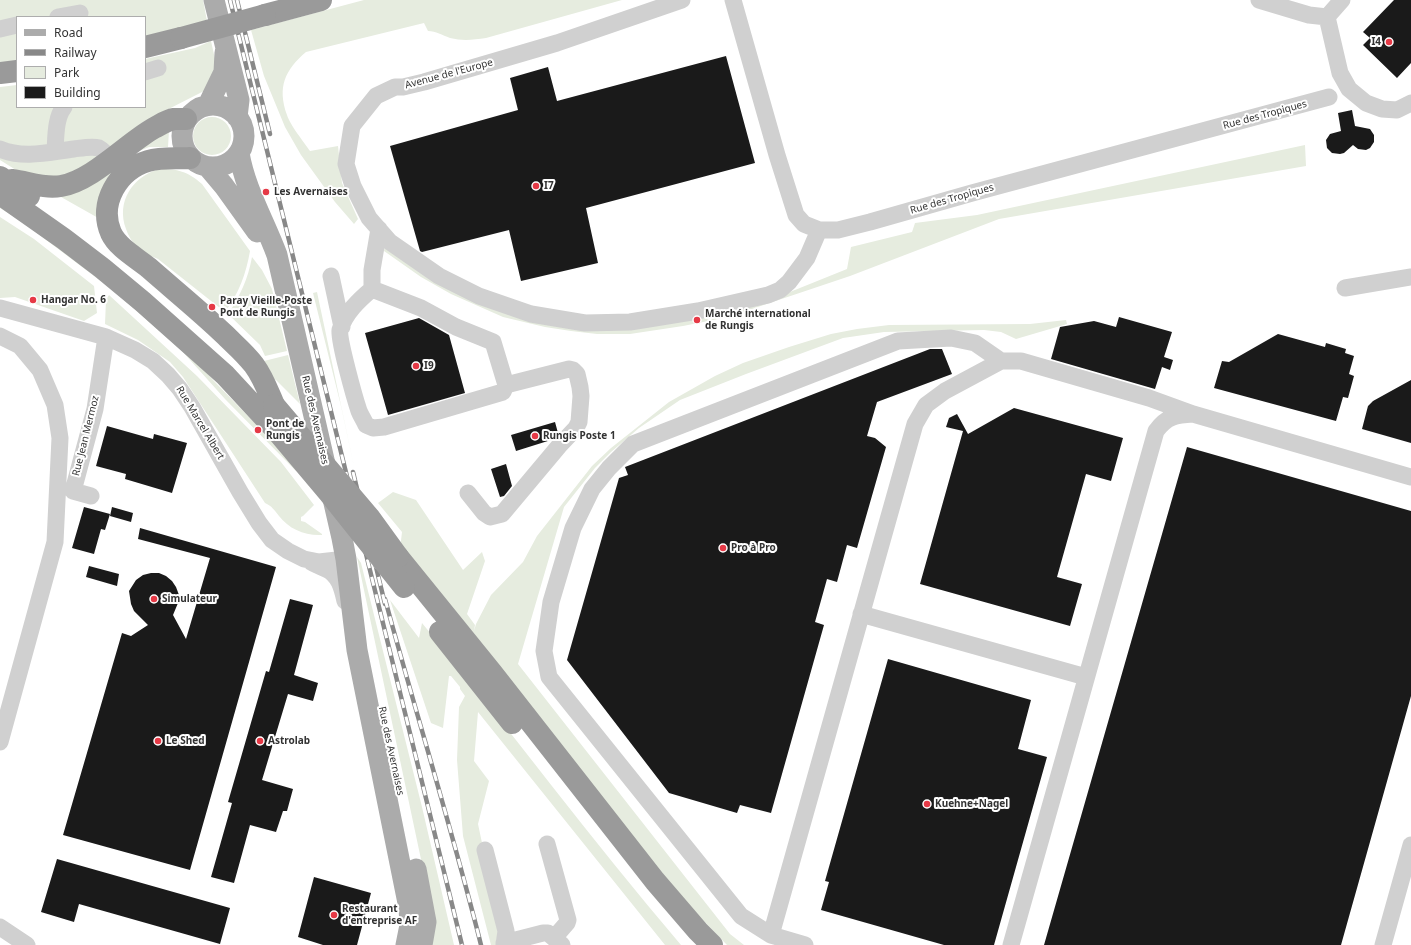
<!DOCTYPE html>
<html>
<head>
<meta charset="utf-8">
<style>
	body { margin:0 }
	#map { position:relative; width:1411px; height:945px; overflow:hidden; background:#fff; font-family:"Noto Sans",sans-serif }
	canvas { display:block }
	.legend { position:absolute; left:16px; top:16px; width:130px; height:92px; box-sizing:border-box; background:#fff; border:1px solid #adadad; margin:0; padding:5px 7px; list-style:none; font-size:12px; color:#333 }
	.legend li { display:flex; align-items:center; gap:8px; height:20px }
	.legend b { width:20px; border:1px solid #adadad }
</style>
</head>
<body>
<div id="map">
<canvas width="1411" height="945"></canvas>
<ul class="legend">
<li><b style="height:5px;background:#ababab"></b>Road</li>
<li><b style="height:5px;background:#888"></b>Railway</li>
<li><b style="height:11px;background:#e6ecdf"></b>Park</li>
<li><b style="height:11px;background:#1a1a1a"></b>Building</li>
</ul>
</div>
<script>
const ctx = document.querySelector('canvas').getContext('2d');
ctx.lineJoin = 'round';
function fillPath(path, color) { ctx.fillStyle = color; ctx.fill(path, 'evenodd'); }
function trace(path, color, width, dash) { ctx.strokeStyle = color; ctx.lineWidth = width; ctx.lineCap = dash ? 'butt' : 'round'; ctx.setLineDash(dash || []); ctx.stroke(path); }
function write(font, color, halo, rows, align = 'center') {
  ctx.font = font + ' "Noto Sans",sans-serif'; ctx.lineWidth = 4; ctx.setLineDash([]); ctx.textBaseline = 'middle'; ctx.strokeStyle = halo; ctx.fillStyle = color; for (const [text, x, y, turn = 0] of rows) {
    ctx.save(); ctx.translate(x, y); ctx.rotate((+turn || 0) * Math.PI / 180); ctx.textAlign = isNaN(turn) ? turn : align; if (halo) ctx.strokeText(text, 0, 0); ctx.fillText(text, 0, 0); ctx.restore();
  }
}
const green = new Path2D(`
	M0 0H203L207 21 145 38V17H17V65L0 66Z
	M364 0H622L486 38C473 40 462 41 450 38 442 35 436 31 428 31L424 23 306 52C285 70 277 87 287 115 290 125 304 142 310 151L338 146 342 183 358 219 354 224 335 202 301 155 285 127 264 76 251 30Z
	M211 41 215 59 213 78 206 90 143 122 110 148H47L0 146V87L17 85V107H145V59L195 48Z
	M193 136a19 19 0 1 1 38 0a19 19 0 1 1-38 0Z
	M169 131 168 147H149L132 154 100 219 61 197Z
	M1305 145 1306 166 999 219 850 276 728 317 683 326 630 334H597L571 331 545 327 503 317 451 294 421 277 384 251 385 245 422 272 591 329 785 294 847 269 851 247 912 232 915 223 977 215Z
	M0 153 101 155 87 171 32 180 0 160Z
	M159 169C178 169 187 171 202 184L250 251C246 274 239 293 225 312L158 259C151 256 143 253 137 247 132 242 128 235 126 229 116 202 132 177 159 169Z
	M0 201 183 346 214 381 314 484 295 470 225 399 182 351 114 291 21 221 0 208Z
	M0 217 34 239 94 286 97 313 84 321 15 297 0 298Z
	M252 257 262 270 272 289 287 351 265 356 260 345 228 314C240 296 248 279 252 257Z
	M317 292 356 476 341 406 313 293Z
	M109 295 197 376 281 462 314 505 303 516 301 517V521L305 522 322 534V535C305 536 289 529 279 516 274 510 272 506 265 503L183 377 170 362 138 340 105 324 106 300Z
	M1066 320 1067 324 1016 339 1001 332 984 330 884 332 843 338 746 374 680 400 639 428 611 452 595 468 564 507 518 664 730 934 744 945H727L662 878 400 549 402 532 378 503 393 492 416 500 463 570 482 552 485 561 467 614 475 625 474 631 476 624 491 595 523 562 537 536 592 466 611 448 669 402 715 376 743 363 789 347 831 334 857 329 889 325 1030 324Z
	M288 355 300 404 276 380 271 378 264 361Z
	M357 557 361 563 422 807 454 945H430L433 916Z
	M390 600 419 638 422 623C510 729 591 840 681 945H665L478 712 474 761 489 781 478 824 503 942 496 945H491L463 836 457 760 459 707 465 696 460 689V687L451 676H449L443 728 431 723Z`);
const building = new Path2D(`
	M1394 0H1411V63L1397 78 1363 45 1370 38 1363 32Z
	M726 56 755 163 586 208 598 263 521 281 509 230 422 252 420 251 390 146 518 110 510 78 548 67 557 101Z
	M1352 110 1355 126 1370 129 1374 135V142L1370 148 1366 150 1358 149 1353 145 1344 153 1340 154 1332 153 1327 148 1326 140 1330 134 1341 131 1338 113Z
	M1119 317 1172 332 1164 357 1173 360 1170 370 1162 367 1155 389 1051 359 1060 327 1094 321 1116 327Z
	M419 318 449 335 465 393 388 415 365 333Z
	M1278 334 1325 347 1326 343 1346 349 1345 353 1354 356 1349 374 1354 376 1348 398 1343 397 1336 421 1214 388 1222 361 1229 362Z
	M930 349H942L952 374 877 402 867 436 875 438 886 447 857 548 847 545 837 582 827 579 815 622 824 625 771 813 740 805 737 813 669 793 567 660 619 478 628 475 625 467Z
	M1411 380V443L1362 429 1368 406 1373 401Z
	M1014 408 1123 438 1111 481 1086 474 1057 577 1082 584 1070 626 920 584 963 431 946 427 949 418 957 414 968 434Z
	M555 422 558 433 551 440 516 451 511 435Z
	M107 426 153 439 154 434 187 443 172 493 125 479 126 474 96 466Z
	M1187 447 1411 511V696L1341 945H1044Z
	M506 464 512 486 504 496 500 497 491 469Z
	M84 507 110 514 105 530 101 529 94 554 72 548Z
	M112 507 133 513 131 522 110 516Z
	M140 528 276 567 190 870 63 835 122 633 131 636 148 625 134 611 131 604 129 591 136 580 143 575 151 573H159L166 576 172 581 176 587 179 595 178 603 173 615 186 639 210 558 138 539Z
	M89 566 119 574 117 586 86 577Z
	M290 599 313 605 294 675 318 683 313 701 288 694 262 780 293 789 287 811H283L276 832 250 825 234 883 211 877 232 803 228 802 266 671 269 672Z
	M888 659 1031 700 1018 749 1047 757 994 945H944L821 910 829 882 825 881Z
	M57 859 230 908 220 944 79 904 74 922 41 912Z
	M314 877 371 893 357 945H323L298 937Z`);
const minor = new Path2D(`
	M682 0 557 43 424 82 403 87H395L376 96 352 126 346 164 353 186 369 218 390 242 439 276 479 296 531 314 585 323 630 322 698 311 768 295 780 290 789 282 807 258 819 230
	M733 0 777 155 796 215 804 224 819 230H838L870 222 972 193 1329 97
	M1259 0 1309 15 1327 17 1342 0
	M58 17 80 13
	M1327 17 1340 73 1349 89 1366 103 1382 109 1397 110 1411 103
	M0 29 17 25
	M145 72 158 68
	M0 149C23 159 50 152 74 149 82 148 92 146 99 148 105 151 107 155 109 160
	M55 151C56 138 55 118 64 107
	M331 276 342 327
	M1345 288 1411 277
	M372 289 421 308 456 327 493 342 506 385 503 392 384 427 373 428 366 425C364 420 361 416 359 411 355 399 338 339 340 330 345 313 359 300 372 289V270L379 229
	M0 308 106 337 135 350 153 361 168 375 180 389 192 407 240 492 259 523 272 540 288 551 304 559 319 562 346 559
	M0 336 20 346 40 370 55 405 60 438 55 542 0 742
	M468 493 484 513 490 517 502 514 559 446 576 428 579 422 581 396 580 387 577 374 573 370 569 369 506 385
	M91 496 73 491 95 409 106 337
	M311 562C316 565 321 567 326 569 339 575 342 588 345 601
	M861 614 1086 677
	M547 844 568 920 567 923 554 938
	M485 850 506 931 504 945
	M0 927 27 945
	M771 935 915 424 926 405 945 391 1001 361H1021L1149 398 1193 414
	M504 943 543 933H548L562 945
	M805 945 771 935 741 916 549 677 544 651 551 602 573 528 592 489 609 468 633 444 898 341 951 338 975 343 1001 361
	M1011 945 1156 431C1167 416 1176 415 1193 414L1411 477
	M1383 945 1411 845`);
const major = new Path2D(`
	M214 0 239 100 237 117
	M208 105 224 72 225 53
	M182 136a31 31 0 1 1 62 0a31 31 0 1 1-62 0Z
	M239 153C245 189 264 220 277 255L342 538 346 559 357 650 409 908 410 925 406 945
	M208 167 224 186 257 232
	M416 869 426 922 422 945`);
const highway = new Path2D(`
	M265 15 321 0
	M145 47 181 38
	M0 73 17 71
	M190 158C176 159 162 157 148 161 118 170 98 203 111 233 118 248 137 258 149 268 174 290 200 311 224 334 234 344 245 353 254 365 263 377 268 391 274 405
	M0 177 29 196
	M12 180C28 182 44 189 61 186 92 181 126 144 154 128 160 125 167 120 174 119 178 119 182 119 186 119
	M0 194 64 239 102 268 143 302 225 375 276 430
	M398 557 492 673 655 881 698 931 712 945
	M440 632 512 723`);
const rail = new Path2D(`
	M230 0 462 945
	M237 0 270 134
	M353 472 385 604
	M385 599C416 714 452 829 481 945`);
const highwayBridge = new Path2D(`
	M181 38 265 15
	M274 405 369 517 398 557
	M276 430 329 493 404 587`);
const markers = [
	[1389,42,4,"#e63946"],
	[536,186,4,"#e63946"],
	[266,192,4,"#e63946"],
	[33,300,4,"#e63946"],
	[212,307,4,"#e63946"],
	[697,320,4,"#e63946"],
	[416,366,4,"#e63946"],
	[258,430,4,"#e63946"],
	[535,436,4,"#e63946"],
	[723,548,4,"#e63946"],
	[154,599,4,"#e63946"],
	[158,741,4,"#e63946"],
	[260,741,4,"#e63946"],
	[927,804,4,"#e63946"],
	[334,915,4,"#e63946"]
];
const poiNames = [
	["I4",1381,42,"right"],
	["I7",544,186],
	["Les Avernaises",274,192],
	["Hangar No. 6",41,300],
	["Paray Vieille-Poste",220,301],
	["Pont de Rungis",220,313],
	["Marché international",705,314],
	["de Rungis",705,326],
	["I9",424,366],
	["Pont de",266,424],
	["Rungis",266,436],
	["Rungis Poste 1",543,436],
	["Pro à Pro",731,548],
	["Simulateur",162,599],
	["Le Shed",166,741],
	["Astrolab",268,741],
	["Kuehne+Nagel",935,804],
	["Restaurant",342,909],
	["d'entreprise AF",342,921]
];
const streetNames = [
	["Avenue de l'Europe",449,74,-15],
	["Rue des Tropiques",1265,115,-15],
	["Rue des Tropiques",952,199,-16],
	["Rue des Avernaises",315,420,77],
	["Rue Marcel Albert",200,423,59],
	["Rue Jean Mermoz",86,436,-76],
	["Rue des Avernaises",391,751,78]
];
fillPath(green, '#e6ecdf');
fillPath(building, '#1a1a1a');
trace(minor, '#d0d0d0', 17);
trace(major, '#ababab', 21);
trace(highway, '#9a9a9a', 22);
trace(rail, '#888', 4.5);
trace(rail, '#fff', 3, [9]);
trace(highwayBridge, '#9a9a9a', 22);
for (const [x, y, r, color] of markers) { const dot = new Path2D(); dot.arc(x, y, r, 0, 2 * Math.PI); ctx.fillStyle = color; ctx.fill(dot); trace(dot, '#fff', 1.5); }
write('bold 10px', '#333', '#fff', poiNames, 'left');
write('10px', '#333', '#fff', streetNames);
</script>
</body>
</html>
